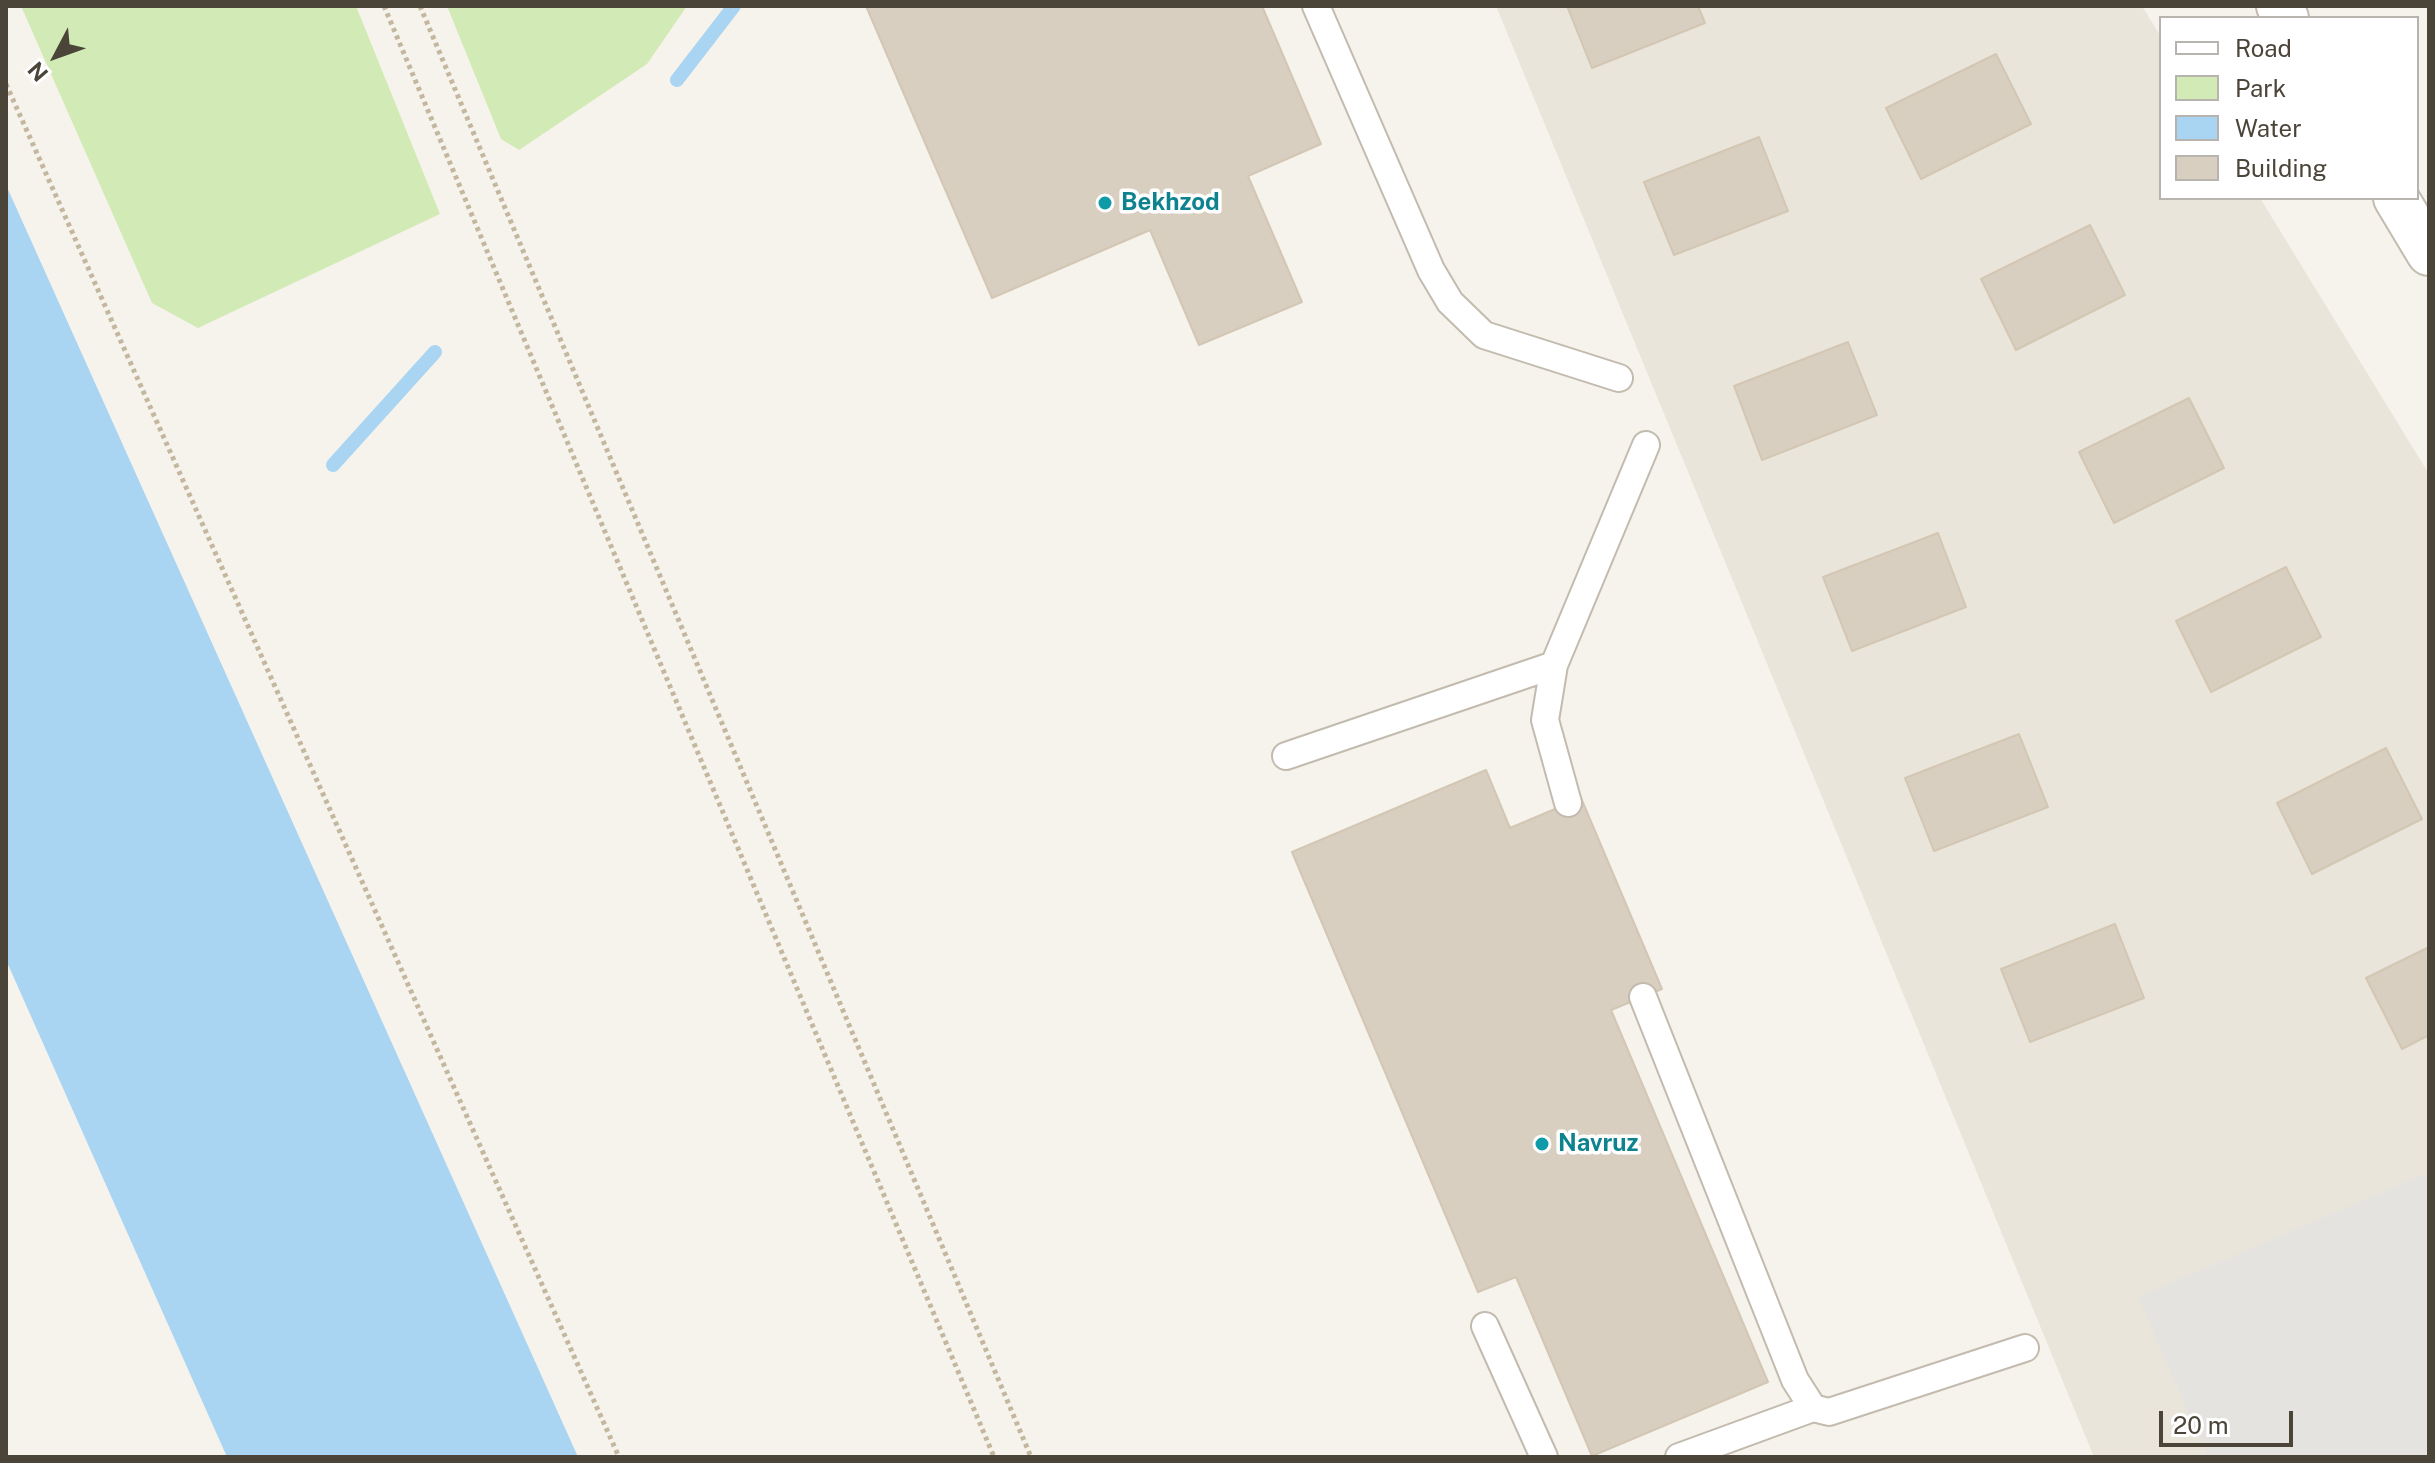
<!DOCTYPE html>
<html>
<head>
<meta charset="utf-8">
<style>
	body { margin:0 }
	#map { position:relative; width:2435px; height:1463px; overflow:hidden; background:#f6f3ec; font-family:"Public Sans",sans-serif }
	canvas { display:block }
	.frame { position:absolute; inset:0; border:8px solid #4b4439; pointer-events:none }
	.legend { position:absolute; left:2159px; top:16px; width:260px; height:184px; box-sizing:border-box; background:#fff; border:2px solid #b7b4b0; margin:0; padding:10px 14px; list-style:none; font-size:24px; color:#4b4439 }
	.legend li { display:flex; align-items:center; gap:16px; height:40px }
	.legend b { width:40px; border:2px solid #b7b4b0 }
	.north { position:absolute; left:16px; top:16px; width:80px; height:80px; -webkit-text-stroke:6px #fff; paint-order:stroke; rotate:229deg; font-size:22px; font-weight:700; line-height:32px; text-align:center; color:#4b4439 }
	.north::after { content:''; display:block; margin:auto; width:28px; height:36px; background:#4b4439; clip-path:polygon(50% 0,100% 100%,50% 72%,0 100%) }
	.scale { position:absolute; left:2159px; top:1411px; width:134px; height:36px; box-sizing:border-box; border:4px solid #4b4439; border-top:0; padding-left:10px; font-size:24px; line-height:28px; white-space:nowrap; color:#4b4439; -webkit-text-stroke:6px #fff; paint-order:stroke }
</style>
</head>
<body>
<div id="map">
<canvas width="2435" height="1463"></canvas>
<div class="frame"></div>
<ul class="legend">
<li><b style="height:10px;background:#fff"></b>Road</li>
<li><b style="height:22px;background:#d2eab5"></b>Park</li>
<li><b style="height:22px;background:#a9d4f2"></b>Water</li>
<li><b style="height:22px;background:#d8cfc1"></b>Building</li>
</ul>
<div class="north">N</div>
<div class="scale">20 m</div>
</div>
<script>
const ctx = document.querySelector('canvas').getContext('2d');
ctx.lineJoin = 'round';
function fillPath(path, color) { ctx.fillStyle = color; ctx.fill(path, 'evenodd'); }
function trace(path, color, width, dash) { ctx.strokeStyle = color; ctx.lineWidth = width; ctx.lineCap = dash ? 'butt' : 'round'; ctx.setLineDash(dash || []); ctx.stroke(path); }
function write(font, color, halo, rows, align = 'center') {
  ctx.font = font + ' "Public Sans",sans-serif'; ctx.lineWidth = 7; ctx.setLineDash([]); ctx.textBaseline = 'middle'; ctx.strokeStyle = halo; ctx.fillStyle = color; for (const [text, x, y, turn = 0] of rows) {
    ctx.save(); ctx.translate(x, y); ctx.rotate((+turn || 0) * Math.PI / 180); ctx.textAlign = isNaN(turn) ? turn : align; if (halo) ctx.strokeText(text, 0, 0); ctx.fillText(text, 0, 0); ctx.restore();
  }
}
const residential = new Path2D(`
	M1496 6H2142L2161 37V198H2260L2429 474V1457H2094Z`);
const green = new Path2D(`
	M21 6H356L440 214 198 328 152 303Z
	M447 6H687L647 64 519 150 501 139Z`);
const parking = new Path2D(`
	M2429 1172V1457H2208L2138 1297Z`);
const water = new Path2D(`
	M6 185 578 1457H227L6 960Z`);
const stream = new Path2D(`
	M677 80 734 6
	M333 465 435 352`);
const building = new Path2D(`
	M866 6H1262L1321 144 1248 176 1302 302 1199 345 1150 230 992 298Z
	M1567 6H1698L1705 23 1592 68Z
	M1996 54 2031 124 1921 179 1886 108Z
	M1759 137 1788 211 1674 255 1644 182Z
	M2090 225 2125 295 2016 350 1981 279Z
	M1848 342 1877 415 1762 460 1734 386Z
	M2189 398 2224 468 2114 523 2079 452Z
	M1938 533 1966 607 1852 651 1823 577Z
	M2286 567 2321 637 2211 692 2176 621Z
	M2019 734 2048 807 1934 851 1905 778Z
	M2386 748 2422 819 2312 874 2277 803Z
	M1486 770 1510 828 1581 798 1662 989 1611 1010 1768 1382 1592 1456 1516 1277 1478 1292 1292 852Z
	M2115 924 2144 998 2030 1042 2001 969Z
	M2429 947V1035L2402 1049 2366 978Z`);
const path = new Path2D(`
	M384 6 994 1457
	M420 6 1031 1457
	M6 84 619 1457`);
const service = new Path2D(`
	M1316 6 1431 270 1450 302 1484 335 1619 378
	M1286 756 1554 665
	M1568 803 1545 720 1554 665 1646 445
	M1643 997 1795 1380 1813 1408 1829 1412 2025 1348
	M1485 1326 1544 1457
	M1679 1457 1813 1408`);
const tertiary = new Path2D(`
	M2279 6 2286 18
	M2396 198 2429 253`);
const markers = [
	[1105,203,8,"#0f9aa8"],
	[1542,1144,8,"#0f9aa8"]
];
const cultureNames = [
	["Bekhzod",1121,203],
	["Navruz",1558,1144]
];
fillPath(residential, '#eae5da');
fillPath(green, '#d2eab5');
fillPath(parking, '#e5e3e0');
fillPath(water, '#a9d4f2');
trace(stream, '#a9d4f2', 14);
fillPath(building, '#d8cfc1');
trace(building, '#d3c7b4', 2);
trace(service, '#c2bbae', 30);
trace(tertiary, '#c2bbae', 48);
trace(path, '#c4b79f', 5, [4, 4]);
trace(service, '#fff', 26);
trace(tertiary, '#fff', 44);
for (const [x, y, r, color] of markers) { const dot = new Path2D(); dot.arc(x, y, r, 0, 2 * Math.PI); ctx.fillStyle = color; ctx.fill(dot); trace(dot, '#fff', 3); }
write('bold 24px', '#0d838f', '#fff', cultureNames, 'left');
</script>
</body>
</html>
